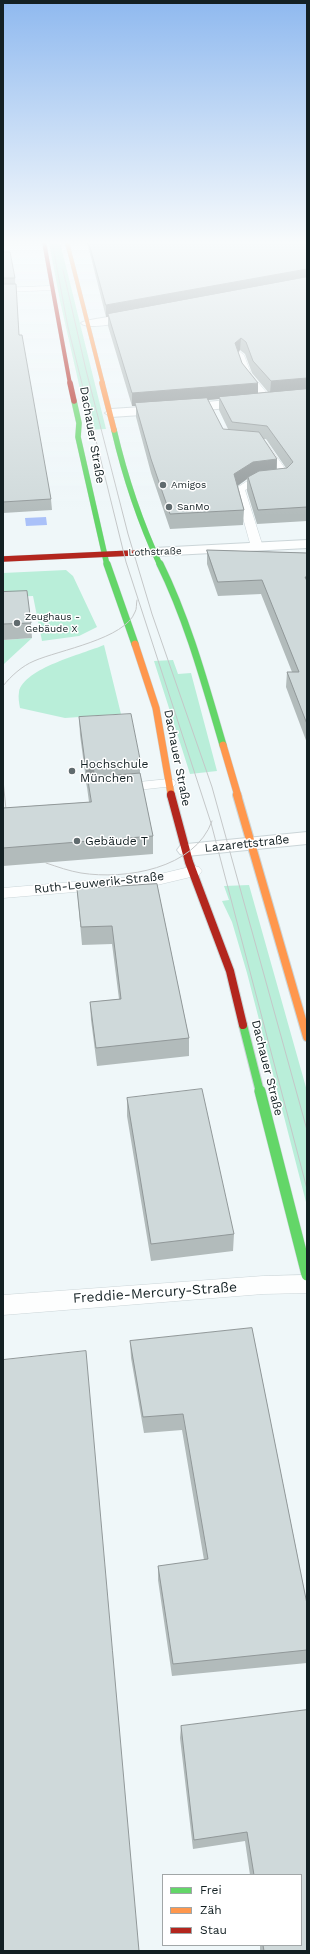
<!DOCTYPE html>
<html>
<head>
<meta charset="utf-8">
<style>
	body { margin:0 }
	#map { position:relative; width:310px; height:1954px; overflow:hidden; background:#eff7f9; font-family:"Work Sans",sans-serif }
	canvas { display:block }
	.frame { position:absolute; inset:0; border:4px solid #132023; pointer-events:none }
	.legend { position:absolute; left:162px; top:1874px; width:140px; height:72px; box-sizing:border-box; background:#fff; border:1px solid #a1a6a7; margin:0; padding:5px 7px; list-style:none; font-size:12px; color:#132023 }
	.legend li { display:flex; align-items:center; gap:8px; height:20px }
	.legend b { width:20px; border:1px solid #a1a6a7 }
</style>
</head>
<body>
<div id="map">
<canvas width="310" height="1954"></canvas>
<div class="frame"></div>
<ul class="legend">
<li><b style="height:5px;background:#63d668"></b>Frei</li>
<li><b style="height:5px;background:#ff974d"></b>Zäh</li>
<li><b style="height:5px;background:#b3261e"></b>Stau</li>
</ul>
</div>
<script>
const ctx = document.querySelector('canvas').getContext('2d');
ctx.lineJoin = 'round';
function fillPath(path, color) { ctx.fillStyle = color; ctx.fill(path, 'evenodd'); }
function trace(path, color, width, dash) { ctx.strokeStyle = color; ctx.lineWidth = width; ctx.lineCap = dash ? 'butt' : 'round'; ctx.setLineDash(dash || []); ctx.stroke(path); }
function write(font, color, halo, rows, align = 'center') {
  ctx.font = font + ' "Work Sans",sans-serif'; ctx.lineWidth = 3; ctx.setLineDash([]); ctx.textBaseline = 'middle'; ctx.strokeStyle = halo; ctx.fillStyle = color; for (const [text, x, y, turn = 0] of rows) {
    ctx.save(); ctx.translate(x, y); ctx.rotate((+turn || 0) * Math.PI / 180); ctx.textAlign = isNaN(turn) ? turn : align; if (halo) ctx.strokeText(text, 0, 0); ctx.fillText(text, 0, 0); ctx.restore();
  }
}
const green = new Path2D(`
	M49 242H60L106 429 87 430V420L60 301Z
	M66 570 73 576 97 627 79 636 42 641 33 596 3 597V573Z
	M32 638 5 663 3 665V640Z
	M104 645 121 714 65 718 20 708C19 703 18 697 19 692 24 668 83 654 104 645Z
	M173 660 178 674 191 673 217 771 190 774 154 661Z
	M249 885 307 1091V1206L247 973 232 922 222 901 229 900 224 886Z`);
const water = new Path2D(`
	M46 517 47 525 26 526 25 518Z`);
const lane = new Path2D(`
	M51 286 55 288 54 290 3 292V288Z
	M240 352 244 355 251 374 271 398V402H265L243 375 236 355Z
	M264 442 267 443 291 477 286 480 258 483 245 490 263 547 257 550 251 547 235 489 252 478 279 475 259 445Z
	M169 779 174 780 176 783 174 786 119 792 114 791 112 788 114 785 119 784Z
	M194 866 199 867 202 871 199 875 157 885 3 898V888L156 875Z
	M307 1275V1293L263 1294 3 1315V1295L263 1276Z`);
const street = new Path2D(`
	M137 313 142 316 141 318C130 321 88 331 81 323 83 320 129 314 137 313Z
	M307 392V400L187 412 111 417 105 413 111 409 187 404Z
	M307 540V548L154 556 149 555 147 552 149 549 154 548Z
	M307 832V844L187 856 180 854 177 850 180 846 187 844Z`);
const fastFar3 = new Path2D(`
	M74 401 79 423 78 437 107 565
	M114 430C125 477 140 522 160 565`);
const fastFar2 = new Path2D(`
	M107 564 135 644
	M160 564C188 621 205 684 223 745`);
const fastFar1 = new Path2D(`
	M243 1025 260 1092`);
const fast = new Path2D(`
	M260 1091 307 1275`);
const slowFar3 = new Path2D(`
	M67 242 103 384`);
const slowFar2 = new Path2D(`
	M102 383 114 430`);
const slowFar1 = new Path2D(`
	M135 644 156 708 171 794
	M223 745 238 796`);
const slow = new Path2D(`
	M237 795 307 1037`);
const jamFar3 = new Path2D(`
	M44 242 70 384`);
const jamFar2 = new Path2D(`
	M70 383 74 401
	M3 559 154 552`);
const jamFar1 = new Path2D(`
	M171 794V796`);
const jam = new Path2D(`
	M171 795 189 862 230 971 243 1025`);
const tram = new Path2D(`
	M52 242 68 327 126 562 211 823 307 1189
	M63 270 86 370 128 534 152 614 212 787 307 1130
	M3 686C11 676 22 666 34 661 59 650 125 639 135 612 137 609 136 604 137 600
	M3 780 7 819
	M46 863C58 867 69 871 81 873 125 880 195 869 212 821`);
const wall = new Path2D(`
	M87 242H307V521L257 524 247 491V479L238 486 244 510 243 525 170 529 151 473 136 417V406H132L108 326V317H106ZM240 350 245 354 252 373 268 392 258 393 242 363 238 352ZM219 399V410L228 429H223L208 400ZM263 439H266L286 468 277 469V459Z
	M3 252 15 278 19 335 51 499 52 510 3 513Z
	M207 550 307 553V743L286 687 287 672H292L261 594 218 596 207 564Z
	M3 592 31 623 32 638 3 640Z
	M79 717 140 759V773L153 836V854L3 866V808L89 802 80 735Z
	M157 884 189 1038V1056L97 1066 91 1020 90 1002 119 999 112 944 82 945 77 889Z
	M127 1098 234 1234 233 1251 151 1261 127 1116Z
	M252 1328 307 1604V1663L172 1676 158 1580V1566L204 1560 182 1430 144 1433 131 1358 130 1341Z
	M307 1710V1951H260V1945H301V1875H250L245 1841 193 1849 180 1738 181 1726Z`);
const shadedWall = new Path2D(`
	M307 269V280L108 314V317H106V305Z
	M241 338 240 350 235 356V343Z
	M307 378V391L270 394 271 381Z
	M258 383V395L219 397V399L136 406 135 403 136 406H132V393Z
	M277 459 276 474 248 477 247 479 234 488V474L253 462Z
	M94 766 95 784 87 773V788L86 770 89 767Z`);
const building = new Path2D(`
	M89 242H307V269L106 305Z
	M3 252H10L15 278H3Z
	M307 277V378L271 381 253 361 246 342 241 338 235 343 242 363 258 383 132 393 108 314Z
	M3 284H16L19 335H22L51 499 3 502Z
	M307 389V507L258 510 248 477 259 471 287 468 293 462 267 426 232 422 219 397Z
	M207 398 223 429 259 432 277 459 253 462 234 474 244 510 170 514 151 459 135 403Z
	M207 550 307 553V577H305L307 581V724L287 672H299L262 580 218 582Z
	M27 591 31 623 3 624V592Z
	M131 714 140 759H137L138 762 94 766 89 767 86 770 79 717Z
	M87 773 94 777 140 773 153 836 3 848V808L91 802Z
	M157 884 189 1038 96 1048 90 1002 121 999 112 926 81 927 77 889Z
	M202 1089 234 1234 151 1244 127 1098Z
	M252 1328 307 1604V1650L173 1664 158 1566 208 1559 183 1414 143 1417 130 1341Z
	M86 1351 139 1951H3V1360Z
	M307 1710V1951H264L263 1945H301V1875H254L247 1832 194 1840 181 1726Z`);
const markers = [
	[163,485,4,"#606b6e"],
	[169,507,4,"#606b6e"],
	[17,623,4,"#606b6e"],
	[72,771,4,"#606b6e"],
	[77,841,4,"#606b6e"]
];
const farPoinames = [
	["Amigos",171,485],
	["SanMo",177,507],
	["Zeughaus -",25,617],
	["Gebäude X",25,629]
];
const farStreetnames = [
	["Lothstraße",155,552,-2]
];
const streetNames = [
	["Dachauer Straße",92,435,80],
	["Dachauer Straße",177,758,79],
	["Lazarettstraße",247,844,-6],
	["Ruth-Leuwerik-Straße",99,883,-6],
	["Dachauer Straße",267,1068,76]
];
const poiNames = [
	["Hochschule",80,764],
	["München",80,778],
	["Gebäude T",85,841]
];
const nearStreetnames = [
	["Freddie-Mercury-Straße",155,1293,-4]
];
fillPath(green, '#b9eed9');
fillPath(water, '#aac1f9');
trace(lane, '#cbd5d8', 1);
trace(street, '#cbd5d8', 2);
trace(fastFar3, '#cbd5d8', 6);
trace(fastFar2, '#cbd5d8', 8);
trace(fastFar1, '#cbd5d8', 10);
trace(fast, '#cbd5d8', 12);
trace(slowFar3, '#cbd5d8', 4.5);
trace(slowFar2, '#cbd5d8', 6);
trace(slowFar1, '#cbd5d8', 8);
trace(slow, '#cbd5d8', 10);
trace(jamFar3, '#cbd5d8', 4.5);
trace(jamFar2, '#cbd5d8', 6);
trace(jamFar1, '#cbd5d8', 8);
trace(jam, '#cbd5d8', 10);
fillPath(lane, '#fdfefe');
fillPath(street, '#fdfefe');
trace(fastFar3, '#63d668', 5.5);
trace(fastFar2, '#63d668', 7);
trace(fastFar1, '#63d668', 8);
trace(fast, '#63d668', 11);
trace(slowFar3, '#ff974d', 4);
trace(slowFar2, '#ff974d', 5.5);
trace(slowFar1, '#ff974d', 7);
trace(slow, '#ff974d', 8);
trace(jamFar3, '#b3261e', 4);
trace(jamFar2, '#b3261e', 5.5);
trace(jamFar1, '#b3261e', 7);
trace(jam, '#b3261e', 8);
trace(tram, '#c4c7c8', 1);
fillPath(wall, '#b2bbbb');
fillPath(shadedWall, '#919899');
fillPath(building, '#cfd9da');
trace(building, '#919899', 1);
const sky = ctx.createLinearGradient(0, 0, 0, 516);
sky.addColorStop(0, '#8fb9ef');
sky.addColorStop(0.47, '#f8fbfc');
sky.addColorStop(1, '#f8fbfc00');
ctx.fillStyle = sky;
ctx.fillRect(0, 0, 310, 516);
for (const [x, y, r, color] of markers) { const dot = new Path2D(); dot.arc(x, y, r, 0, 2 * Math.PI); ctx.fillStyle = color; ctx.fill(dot); trace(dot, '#fff', 1.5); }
write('10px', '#132023', '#fff', farPoinames, 'left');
write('10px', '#132023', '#fff', farStreetnames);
write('12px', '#132023', '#fff', streetNames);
write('12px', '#132023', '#fff', poiNames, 'left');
write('14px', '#132023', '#fff', nearStreetnames);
</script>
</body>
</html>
